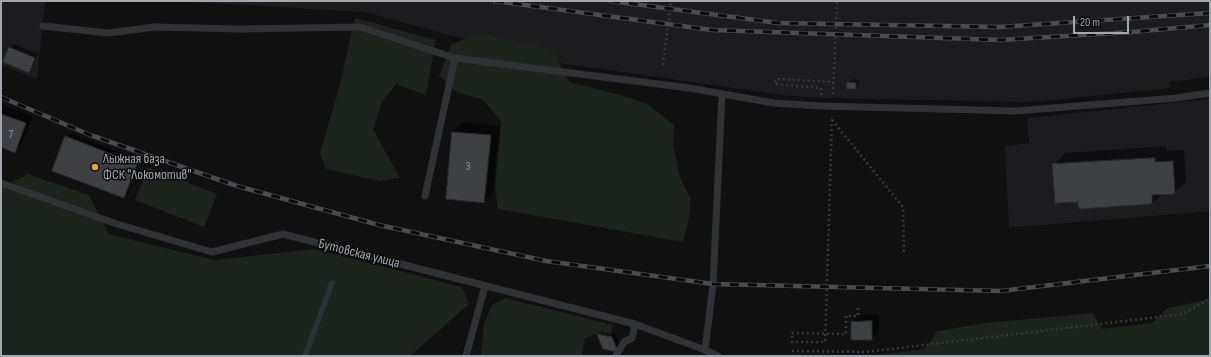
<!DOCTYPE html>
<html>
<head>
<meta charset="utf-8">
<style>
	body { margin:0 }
	#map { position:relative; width:1211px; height:357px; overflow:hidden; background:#101011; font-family:"Sofia Sans Condensed",sans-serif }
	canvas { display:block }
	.frame { position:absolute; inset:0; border:2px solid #a2a7b0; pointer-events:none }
	.scale { position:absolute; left:1073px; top:16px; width:56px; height:18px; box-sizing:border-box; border:2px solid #a2a7b0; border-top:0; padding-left:5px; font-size:12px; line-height:14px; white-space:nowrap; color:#a2a7b0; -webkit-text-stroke:3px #0b0b0c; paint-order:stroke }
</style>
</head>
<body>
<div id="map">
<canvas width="1211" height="357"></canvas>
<div class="frame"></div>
<div class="scale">20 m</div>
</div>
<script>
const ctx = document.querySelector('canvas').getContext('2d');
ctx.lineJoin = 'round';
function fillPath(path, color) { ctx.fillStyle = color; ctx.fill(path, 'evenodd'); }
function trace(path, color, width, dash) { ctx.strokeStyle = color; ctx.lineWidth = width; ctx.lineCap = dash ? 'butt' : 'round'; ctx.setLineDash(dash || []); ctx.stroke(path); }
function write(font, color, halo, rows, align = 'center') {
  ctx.font = font + ' "Sofia Sans Condensed",sans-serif'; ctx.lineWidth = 3; ctx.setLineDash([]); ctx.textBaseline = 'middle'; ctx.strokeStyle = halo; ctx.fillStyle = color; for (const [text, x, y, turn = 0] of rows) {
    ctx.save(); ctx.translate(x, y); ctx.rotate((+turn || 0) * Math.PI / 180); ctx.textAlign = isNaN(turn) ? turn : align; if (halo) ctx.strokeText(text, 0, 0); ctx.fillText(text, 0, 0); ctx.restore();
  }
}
const built = new Path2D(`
	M1 1H45L37 79 1 65Z
	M177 1H1210V77L1169 82 1170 88 1032 102 821 98 781 95 545 61 364 12Z
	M1210 99V211L1055 224 1009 227 1005 146 1029 143 1027 118Z`);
const green = new Path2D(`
	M355 18 436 40 426 95 396 84 382 102 373 129 400 178 380 181 326 169 320 153 339 88Z
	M479 33 553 50 569 82 624 96 647 104 674 125 673 144 680 178 691 199 689 218 683 242 498 209 495 187 501 121 483 100 457 92 439 76 451 45Z
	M148 167 217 194 204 227 135 200Z
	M28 174 89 195 109 234 214 260 314 249 462 287 469 304 410 356H1V188Z
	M506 298 613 325 611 333 612 337 597 334 585 338 582 356H481L484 323 492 305Z
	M1210 299V356H868L925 349 937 331 985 323 1093 313 1102 329 1152 323 1168 308Z`);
const shadow = new Path2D(`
	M14 44 38 54 32 68 29 72 4 61 10 47Z
	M852 79 859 80V85L856 88 848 83Z
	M1 104 33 116 22 144 15 151 1 146Z
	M463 122 500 126 493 192 483 202 447 199 453 132Z
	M70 133 140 160 127 194 124 197 66 137Z
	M1166 146 1167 151 1184 150 1186 181 1174 193 1162 194 1152 204 1079 201 1054 165 1065 153Z
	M859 315H879V332L872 339 852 322Z
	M601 331 615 334 621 348 618 351 604 348 598 334Z`);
const stream = new Path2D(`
	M305 356 332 283`);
const building = new Path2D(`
	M9 47 35 58 29 73 3 62Z
	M847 82 856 83V89H847Z
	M1 114 26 123 15 153 1 147Z
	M452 132 491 135 484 203 446 199Z
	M65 136 137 164 124 198 52 171Z
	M1155 158V162L1173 161 1175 194 1152 195V204L1079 209 1078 202 1055 203 1052 164Z
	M872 321V340H851V322Z
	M597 334 612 337 618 352 603 349Z`);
const path = new Path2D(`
	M663 65 671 1
	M833 94 837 1
	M821 95V88L775 84 776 79 833 82
	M832 119 826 314 825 342H792V333L846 334V316H858V306
	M832 120 903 207 904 254
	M792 351 866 352 1183 314 1207 300`);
const lane = new Path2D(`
	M43 26 108 33 155 27 240 29 360 27 455 58 689 88 774 103 821 106 1016 111 1176 98 1210 93
	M1 183 117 224 212 252 283 234 635 324 705 350 718 356
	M425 196 455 58
	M705 350 713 284 722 94
	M466 356 485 286
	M616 356 624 342 632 338 635 324`);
const rail = new Path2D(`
	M495 1 712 30 1000 40 1132 32 1210 25
	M611 1 778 23 999 27 1210 13
	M1 97 90 135 237 186 379 225 546 261 713 284 1001 291 1210 266`);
const markers = [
	[95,167,4,"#dea83a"]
];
const numberNames = [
	["7",11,135],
	["3",468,167]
];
const poiNames = [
	["Лыжная база",103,159],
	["ФСК \"Локомотив\"",103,175]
];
const streetNames = [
	["Бутовская улица",359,254,14]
];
fillPath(built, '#1c1c1e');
fillPath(green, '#1d231d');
fillPath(shadow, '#0007');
trace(stream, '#2b3238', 5.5);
fillPath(building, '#3f4044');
trace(building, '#2a2a2d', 1);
trace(path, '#37393c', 2.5, [2, 3]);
trace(lane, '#313235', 7);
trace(rail, '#4a4c50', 4.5);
trace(rail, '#0b0b0c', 3, [9]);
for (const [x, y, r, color] of markers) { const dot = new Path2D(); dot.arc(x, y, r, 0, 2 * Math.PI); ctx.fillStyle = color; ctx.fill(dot); trace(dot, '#0b0b0c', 1.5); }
write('12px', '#898d95', null, numberNames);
write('14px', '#a2a7b0', '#0b0b0c', poiNames, 'left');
write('14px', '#a2a7b0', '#0b0b0c', streetNames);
</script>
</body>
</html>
